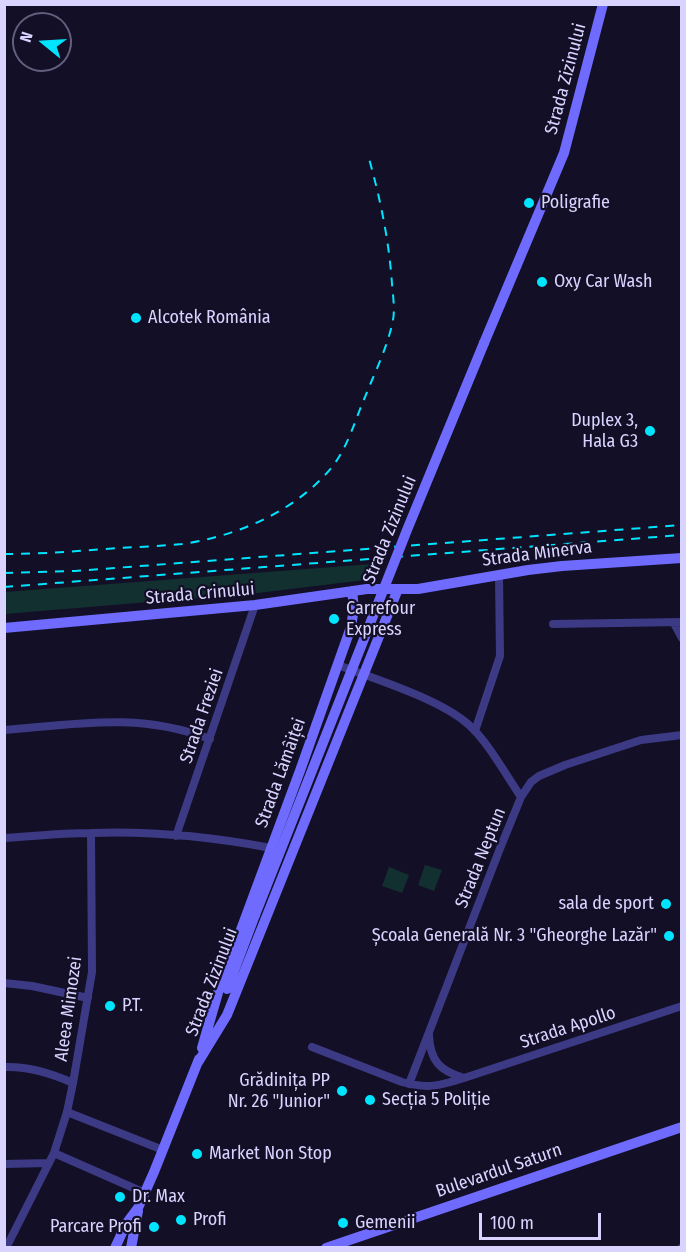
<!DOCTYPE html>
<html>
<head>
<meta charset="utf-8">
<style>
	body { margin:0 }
	#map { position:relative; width:686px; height:1252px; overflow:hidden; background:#130f26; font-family:"Fira Sans Condensed",sans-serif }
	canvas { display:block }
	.frame { position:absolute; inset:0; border:6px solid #d9d4ff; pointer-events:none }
	.north { position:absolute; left:12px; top:12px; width:60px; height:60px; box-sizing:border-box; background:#130f26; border:2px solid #625e7d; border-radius:50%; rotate:288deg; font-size:16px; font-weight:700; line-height:24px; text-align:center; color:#d9d4ff }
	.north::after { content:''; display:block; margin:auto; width:21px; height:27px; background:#00e5ff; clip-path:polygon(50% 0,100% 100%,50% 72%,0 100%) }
	.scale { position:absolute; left:479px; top:1213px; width:122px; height:27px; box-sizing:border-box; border:3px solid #d9d4ff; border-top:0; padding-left:8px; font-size:18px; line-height:21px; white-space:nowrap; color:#d9d4ff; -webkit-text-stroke:4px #130f26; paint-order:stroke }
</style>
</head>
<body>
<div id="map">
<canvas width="686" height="1252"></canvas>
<div class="frame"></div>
<div class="north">N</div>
<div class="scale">100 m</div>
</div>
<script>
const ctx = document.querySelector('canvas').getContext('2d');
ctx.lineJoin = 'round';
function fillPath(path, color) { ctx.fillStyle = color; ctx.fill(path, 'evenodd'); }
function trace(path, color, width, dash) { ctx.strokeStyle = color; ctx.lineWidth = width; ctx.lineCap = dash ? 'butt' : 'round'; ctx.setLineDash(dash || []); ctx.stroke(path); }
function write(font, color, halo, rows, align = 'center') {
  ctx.font = font + ' "Fira Sans Condensed",sans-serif'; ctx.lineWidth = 4.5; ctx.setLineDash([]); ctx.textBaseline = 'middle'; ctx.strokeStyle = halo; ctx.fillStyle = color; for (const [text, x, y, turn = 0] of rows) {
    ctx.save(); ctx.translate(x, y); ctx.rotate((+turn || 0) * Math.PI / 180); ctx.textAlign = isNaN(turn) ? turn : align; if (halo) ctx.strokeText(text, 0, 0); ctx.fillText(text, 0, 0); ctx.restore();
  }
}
const green = new Path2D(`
	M372 564 365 580 258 593 5 614V592Z
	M425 865 442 870 434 891 418 885Z
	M389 867 409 875 402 893 382 886Z`);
const street = new Path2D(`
	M674 623 682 638
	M553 624 682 622
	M338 665C375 679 440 699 469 725 488 742 506 775 521 797
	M4 730C78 724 138 712 210 739
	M475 731 500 656 499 575
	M176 836 255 605
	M4 838C33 836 63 833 92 833 151 831 212 837 271 848
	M4 983 32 986 88 998
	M429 1035C430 1061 440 1071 464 1078L682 1006
	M312 1047 402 1082C427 1089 439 1086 464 1078
	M4 1067C29 1066 51 1073 73 1083
	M409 1084 499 851 521 797 531 782 539 776 565 765 641 740 682 735
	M67 1112 163 1150
	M54 1153 145 1193
	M4 1164 49 1163
	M4 1246 8 1244 54 1153 67 1112 73 1083 92 972 91 833
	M681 1248 682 1247`);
const secondary = new Path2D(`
	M484 343 564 153 603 4
	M4 628 255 605 367 589H418L528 570 562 566 682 558
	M227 989 255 915
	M202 1048 219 989 301 768 351 627 354 608 352 591
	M197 1064 227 1015 398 589
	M115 1248 126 1224 138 1208 154 1172 199 1059
	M131 1248 138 1211
	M326 1248 682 1127`);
const rail = new Path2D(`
	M4 554C43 554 80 551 118 548 139 547 161 546 182 544 238 536 296 511 332 467 348 447 355 420 365 397 375 372 388 346 393 320 395 309 393 296 392 284 389 240 380 197 368 155
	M4 573 75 571 682 525
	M4 587 682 535`);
const secondaryBridge = new Path2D(`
	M255 915 407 530 484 343`);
const markers = [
	[529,203,6,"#00e5ff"],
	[542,282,6,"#00e5ff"],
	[136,318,6,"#00e5ff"],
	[650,431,6,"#00e5ff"],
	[334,619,6,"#00e5ff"],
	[666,904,6,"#00e5ff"],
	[669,936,6,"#00e5ff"],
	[110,1006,6,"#00e5ff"],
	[342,1091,6,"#00e5ff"],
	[370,1100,6,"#00e5ff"],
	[197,1154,6,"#00e5ff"],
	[120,1197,6,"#00e5ff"],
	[181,1220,6,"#00e5ff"],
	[343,1223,6,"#00e5ff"],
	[154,1227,6,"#00e5ff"]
];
const streetNames = [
	["Strada Zizinului",566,79,-75],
	["Strada Zizinului",390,530,-68],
	["Strada Minerva",537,554,-7],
	["Strada Crinului",200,594,-5],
	["Strada Freziei",202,716,-71],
	["Strada Lămâiței",281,773,-70],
	["Strada Neptun",481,858,-68],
	["Strada Zizinului",212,982,-69],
	["Aleea Mimozei",69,1009,-82],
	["Strada Apollo",568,1028,-18],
	["Bulevardul Saturn",499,1171,-19]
];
const poiNames = [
	["Poligrafie",541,203],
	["Oxy Car Wash",554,282],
	["Alcotek România",148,318],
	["Duplex 3,",638,421,"right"],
	["Hala G3",638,442,"right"],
	["Carrefour",346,609],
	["Express",346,630],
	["sala de sport",654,904,"right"],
	["Școala Generală Nr. 3 \"Gheorghe Lazăr\"",657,936,"right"],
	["P.T.",122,1006],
	["Grădinița PP",330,1081,"right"],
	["Nr. 26 \"Junior\"",330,1102,"right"],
	["Secția 5 Poliție",382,1100],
	["Market Non Stop",209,1154],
	["Dr. Max",132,1197],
	["Profi",193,1220],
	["Gemenii",355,1223],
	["Parcare Profi",142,1227,"right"]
];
fillPath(green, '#12302f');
trace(street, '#3d3a85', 8);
trace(secondary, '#6f6bff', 10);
trace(rail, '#00e5ff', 2, [9, 8]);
trace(secondaryBridge, '#6f6bff', 10);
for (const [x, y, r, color] of markers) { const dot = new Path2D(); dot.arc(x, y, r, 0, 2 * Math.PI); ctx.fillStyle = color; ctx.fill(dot); trace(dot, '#130f26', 2); }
write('18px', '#d9d4ff', '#130f26', streetNames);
write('18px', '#d9d4ff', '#130f26', poiNames, 'left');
</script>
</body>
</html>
